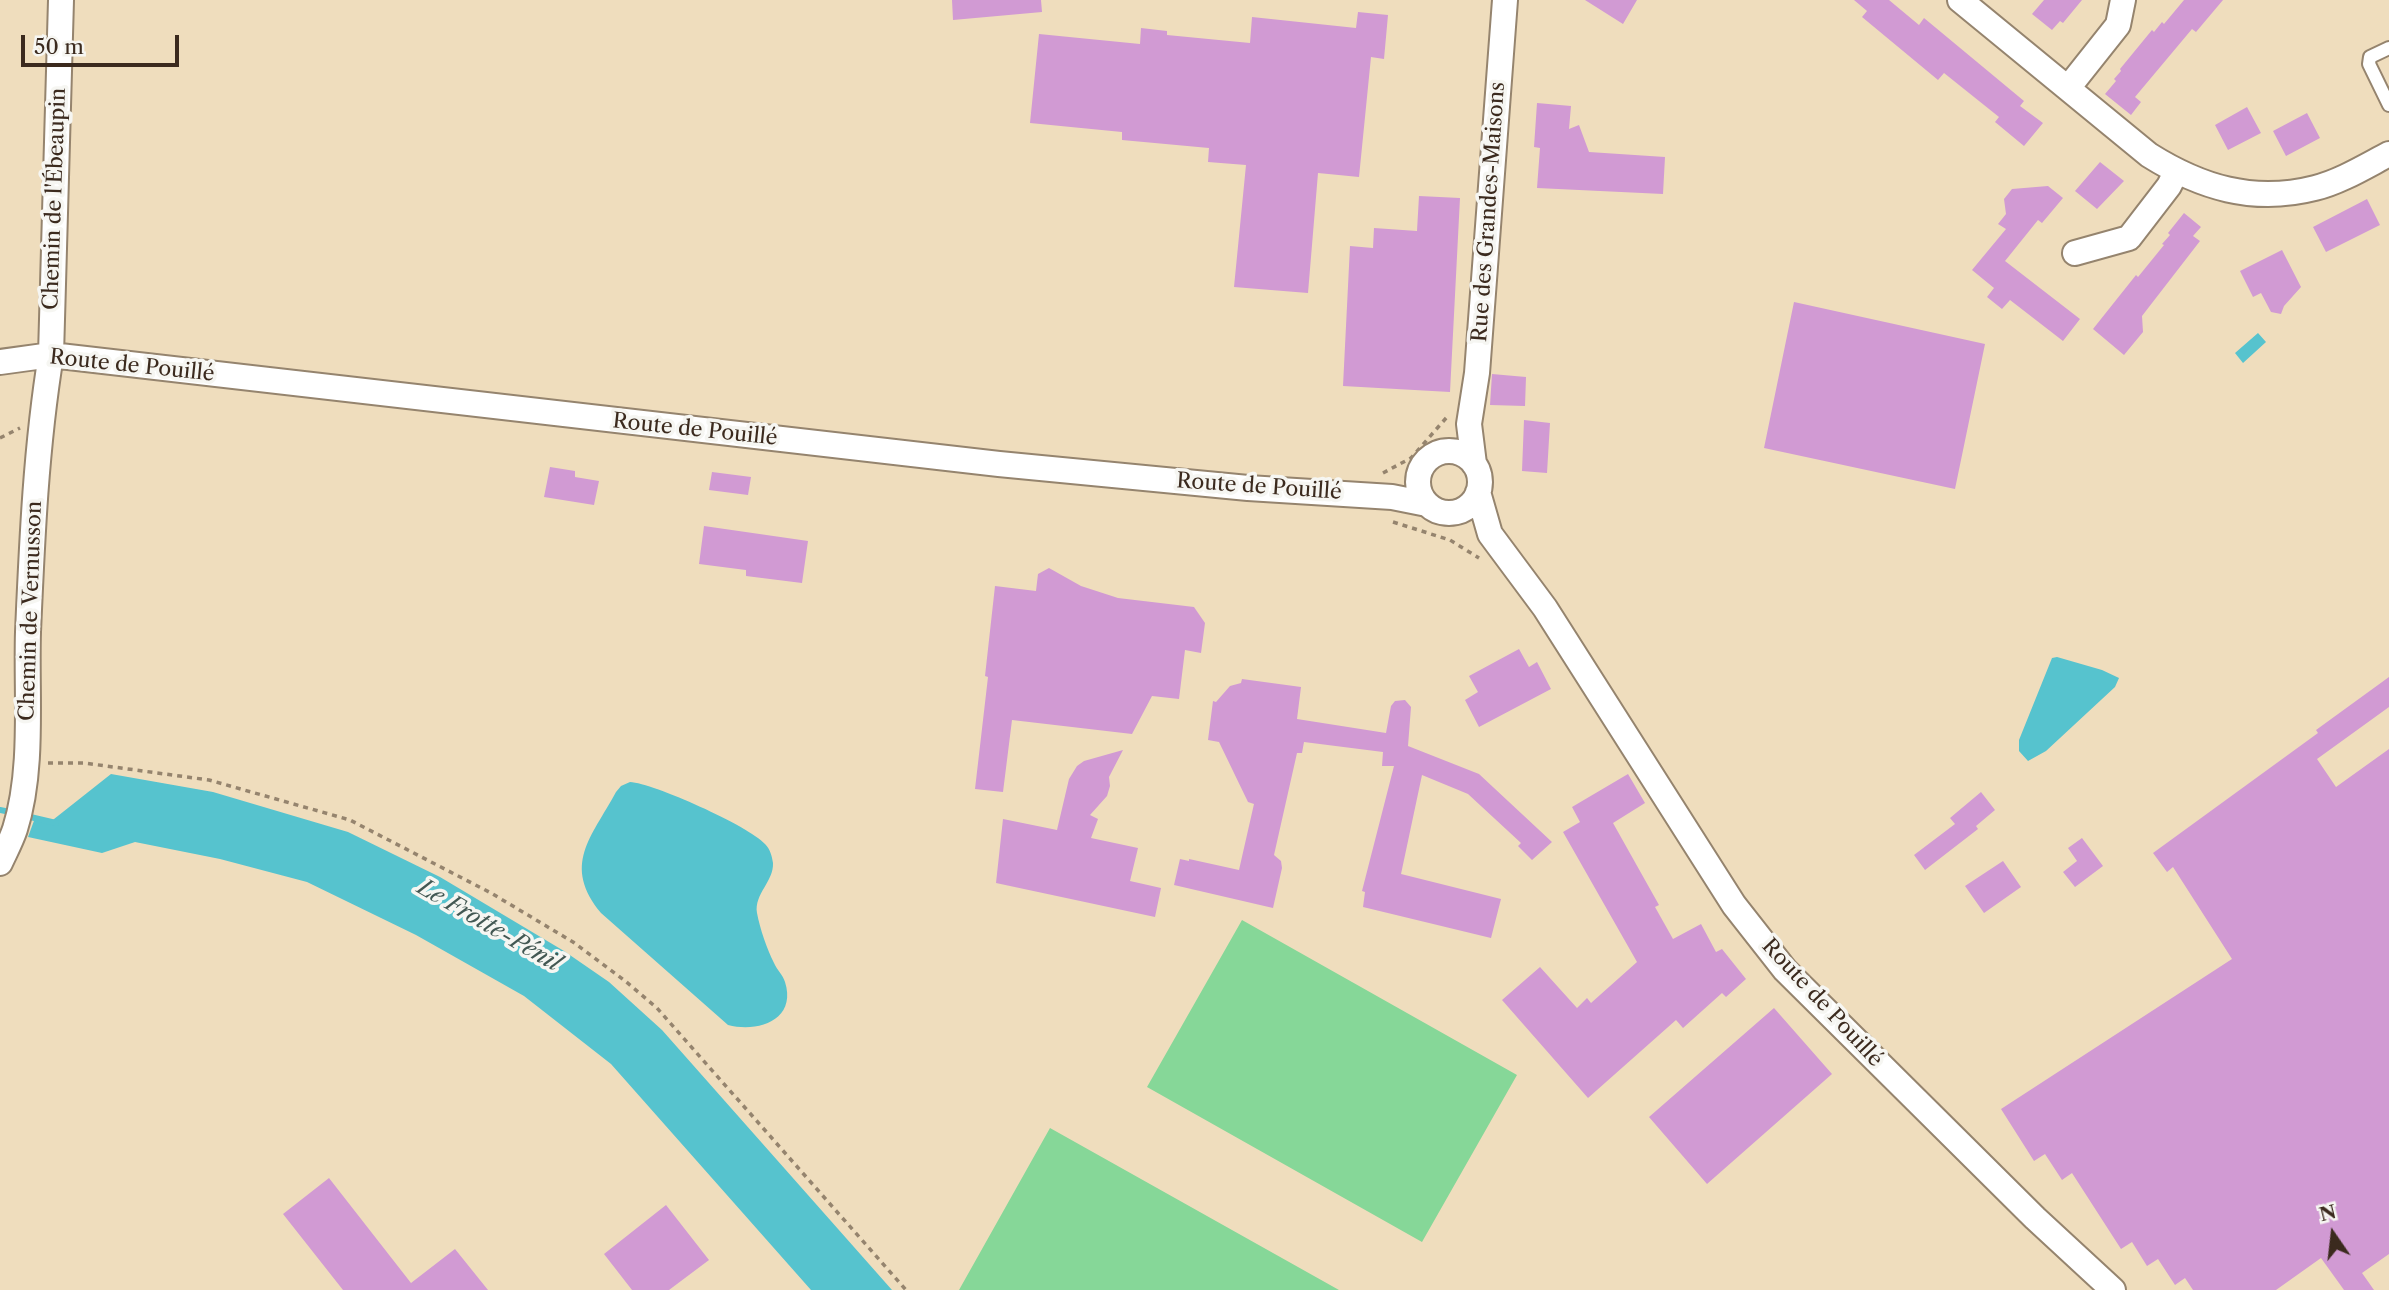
<!DOCTYPE html>
<html>
<head>
<meta charset="utf-8">
<style>
	body { margin:0 }
	#map { position:relative; width:2389px; height:1290px; overflow:hidden; background:#efddbd; font-family:"Libre Caslon Text",serif }
	canvas { display:block }
	.north { position:absolute; left:2298px; top:1199px; width:70px; height:70px; -webkit-text-stroke:5px #f6f6f2; paint-order:stroke; rotate:346deg; font-size:19px; font-weight:700; line-height:28px; text-align:center; color:#3b2a1e }
	.north::after { content:''; display:block; margin:auto; width:24px; height:32px; background:#3b2a1e; clip-path:polygon(50% 0,100% 100%,50% 72%,0 100%) }
	.scale { position:absolute; left:21px; top:35px; width:158px; height:32px; box-sizing:border-box; border:4px solid #3b2a1e; border-top:0; padding-left:9px; font-size:21px; line-height:24px; white-space:nowrap; color:#3b2a1e; -webkit-text-stroke:5px #f6f6f2; paint-order:stroke }
</style>
</head>
<body>
<div id="map">
<canvas width="2389" height="1290"></canvas>
<div class="north">N</div>
<div class="scale">50 m</div>
</div>
<script>
const ctx = document.querySelector('canvas').getContext('2d');
ctx.lineJoin = 'round';
function fillPath(path, color) { ctx.fillStyle = color; ctx.fill(path, 'evenodd'); }
function trace(path, color, width, dash) { ctx.strokeStyle = color; ctx.lineWidth = width; ctx.lineCap = dash ? 'butt' : 'round'; ctx.setLineDash(dash || []); ctx.stroke(path); }
function write(font, color, halo, rows, align = 'center') {
  ctx.font = font + ' "Libre Caslon Text",serif'; ctx.lineWidth = 7; ctx.setLineDash([]); ctx.textBaseline = 'middle'; ctx.strokeStyle = halo; ctx.fillStyle = color; for (const [text, x, y, turn = 0] of rows) {
    ctx.save(); ctx.translate(x, y); ctx.rotate((+turn || 0) * Math.PI / 180); ctx.textAlign = isNaN(turn) ? turn : align; if (halo) ctx.strokeText(text, 0, 0); ctx.fillText(text, 0, 0); ctx.restore();
  }
}
const green = new Path2D(`
	M1242 920 1517 1075 1422 1242 1147 1087Z
	M1050 1128 1339 1290H959Z`);
const water = new Path2D(`
	M2258 333 2266 342 2243 363 2235 353Z
	M2057 657 2102 670 2119 678 2115 687 2046 751 2028 761 2019 751V740L2052 658Z
	M111 774 213 792 348 832 440 877 564 951 609 982 662 1030 892 1290H811L611 1064 524 996 416 935 307 882 220 859 135 842 102 853 28 837 35 818 49 823Z
	M630 782C653 783 749 826 765 844 770 849 772 856 773 863 774 881 754 894 757 913 760 929 767 949 774 963 777 970 783 975 785 982 797 1020 758 1033 728 1025L601 913C562 865 591 838 616 792L621 786Z`);
const stream = new Path2D(`
	M0 810 15 813
	M26 816 56 823`);
const building = new Path2D(`
	M952 0H1041L1042 12 953 20Z
	M1585 0H1637L1623 24Z
	M1854 0H1889L1919 25 1924 18 2024 101 2020 106 2043 123 2024 146 1995 122 1999 117 1944 73 1938 80 1862 17 1867 11Z
	M2044 0H2082L2063 23 2060 21 2052 30 2032 14Z
	M2184 0H2223L2196 32 2192 29 2135 97 2141 102 2131 115 2105 94 2116 81 2114 79 2121 71 2120 69 2152 30 2154 32 2162 22 2164 24Z
	M1358 12 1388 15 1384 59 1371 57 1359 177 1318 173 1308 293 1234 287 1246 165 1208 162 1209 148 1122 140V132L1030 123 1039 34 1140 44 1141 28 1167 31V35L1250 43 1252 17 1356 28Z
	M1537 103 1571 106 1569 129 1579 125 1589 152 1665 157 1663 194 1537 188 1540 148 1534 147Z
	M2247 107 2261 133 2228 150 2215 125Z
	M2307 113 2320 138 2286 156 2273 131Z
	M2100 162 2124 181 2097 209 2075 191Z
	M2048 186 2063 198 2042 223 2038 220 2005 261 2080 319 2063 341 2010 300 2002 309 1987 297 1994 288 1972 270 2006 229 1998 224 2006 214 2004 199 2012 189Z
	M1419 196 1460 198 1450 392 1343 386 1350 246 1373 248 1374 228 1417 231Z
	M2367 199 2380 225 2326 252 2313 227Z
	M2184 213 2201 227 2193 236 2200 241 2142 316 2143 332 2124 355 2093 329 2136 275 2138 277 2164 245 2162 244 2170 235 2168 233Z
	M2282 250 2301 287 2284 306 2281 314 2271 312 2261 293 2253 297 2240 271Z
	M1794 302 1985 344 1955 489 1764 448Z
	M1492 374 1526 377 1525 406 1490 405Z
	M1524 420 1550 423 1547 473 1522 471Z
	M550 467 575 471V477L599 481 594 505 544 497Z
	M712 472 751 477 748 495 709 490Z
	M704 526 808 541 802 583 746 576V570L699 564Z
	M1049 568 1081 586 1118 598 1194 607 1205 623 1201 653 1185 650 1179 699 1152 696 1132 734 1012 720 1003 792 975 789 988 677 985 676 995 586 1036 591 1038 574Z
	M1519 649 1529 667 1537 662 1551 689 1479 727 1465 700 1478 692 1469 676Z
	M2389 677V707L2317 759 2336 787 2389 749V1254L2362 1273 2374 1290H2344L2321 1258 2276 1290H2193L2185 1278 2175 1285 2158 1259 2147 1266 2132 1242 2121 1249 2072 1173 2062 1180 2045 1154 2034 1161 2001 1109 2232 959 2173 867 2167 872 2153 853 2318 733 2316 730Z
	M1242 679 1301 687 1297 719 1386 733 1391 706 1395 701 1405 700 1411 707 1408 746 1479 774 1552 842 1532 860 1518 846 1521 843 1468 794 1422 775 1401 874 1501 899 1491 938 1363 907 1365 892 1362 891 1394 766H1382L1383 752 1304 742 1302 753H1297L1274 855 1281 861 1282 868 1273 908 1174 885 1180 859 1189 861V859L1239 870 1254 804 1248 802 1219 742 1208 740 1213 701 1216 702 1230 686 1241 683Z
	M1123 750 1109 777 1110 786 1107 796 1090 815 1098 819 1091 838 1138 848 1130 881 1161 888 1155 917 996 883 1003 819 1057 830 1069 779 1077 766 1084 761Z
	M1628 774 1645 803 1613 823 1659 905 1655 907 1673 939 1701 924 1716 952 1722 949 1746 979 1726 997 1722 993 1683 1028 1676 1020 1588 1098 1502 1000 1540 967 1577 1008 1587 998 1591 1003 1637 962 1563 832 1580 822 1572 807Z
	M1981 792 1995 810 1976 826 1978 829 1925 870 1914 855 1955 824 1950 818Z
	M2082 838 2103 866 2075 887 2063 872 2077 861 2068 848Z
	M2003 861 2021 887 1984 913 1965 886Z
	M1774 1008 1832 1074 1707 1184 1649 1117Z
	M329 1178 411 1283 455 1249 488 1290H343L283 1214Z
	M666 1205 709 1260 669 1290H632L604 1254Z`);
const path = new Path2D(`
	M0 438 20 428
	M1383 473 1411 458 1447 417
	M1393 522 1450 540 1479 558
	M48 763H84L209 780 350 820 491 893 573 942 624 980 657 1008 906 1290`);
const lane = new Path2D(`
	M2389 48 2370 57 2369 64 2389 105`);
const street = new Path2D(`
	M1960 0 2149 155C2200 187 2253 204 2315 188 2340 182 2366 166 2389 154
	M2068 88 2118 25 2123 0
	M2075 253 2129 238 2169 186 2176 172
	M0 362 51 355 999 464 1248 488 1392 497 1427 504
	M1418 482a31 31 0 1 1 62 0a31 31 0 1 1-62 0Z
	M1474 464 1469 424 1477 373 1505 0
	M1478 492 1490 534 1545 608 1734 905 1785 970 2035 1218 2113 1290
	M0 863C5 852 11 841 15 829 34 769 26 695 28 632 32 540 36 447 51 355L61 0`);
const streetNames = [
	["Chemin de l'Ébeaupin",55,199,-88],
	["Rue des Grandes-Maisons",1489,212,-86],
	["Route de Pouillé",132,366,6],
	["Route de Pouillé",695,430,6],
	["Route de Pouillé",1259,487,4],
	["Chemin de Vernusson",31,611,-88],
	["Route de Pouillé",1822,1003,47]
];
const waterNames = [
	["Le Frotte-Pénil",489,926,30]
];
fillPath(green, '#86d798');
fillPath(water, '#56c3ce');
trace(stream, '#56c3ce', 6);
fillPath(building, '#d19ad3');
trace(lane, '#95846e', 16);
trace(street, '#95846e', 28);
trace(path, '#95846e', 3.5, [5, 5]);
trace(lane, '#fff', 12);
trace(street, '#fff', 24);
write('21px', '#3b2a1e', '#f6f6f2', streetNames);
write('italic 23px', '#435853', '#f6f6f2', waterNames);
</script>
</body>
</html>
